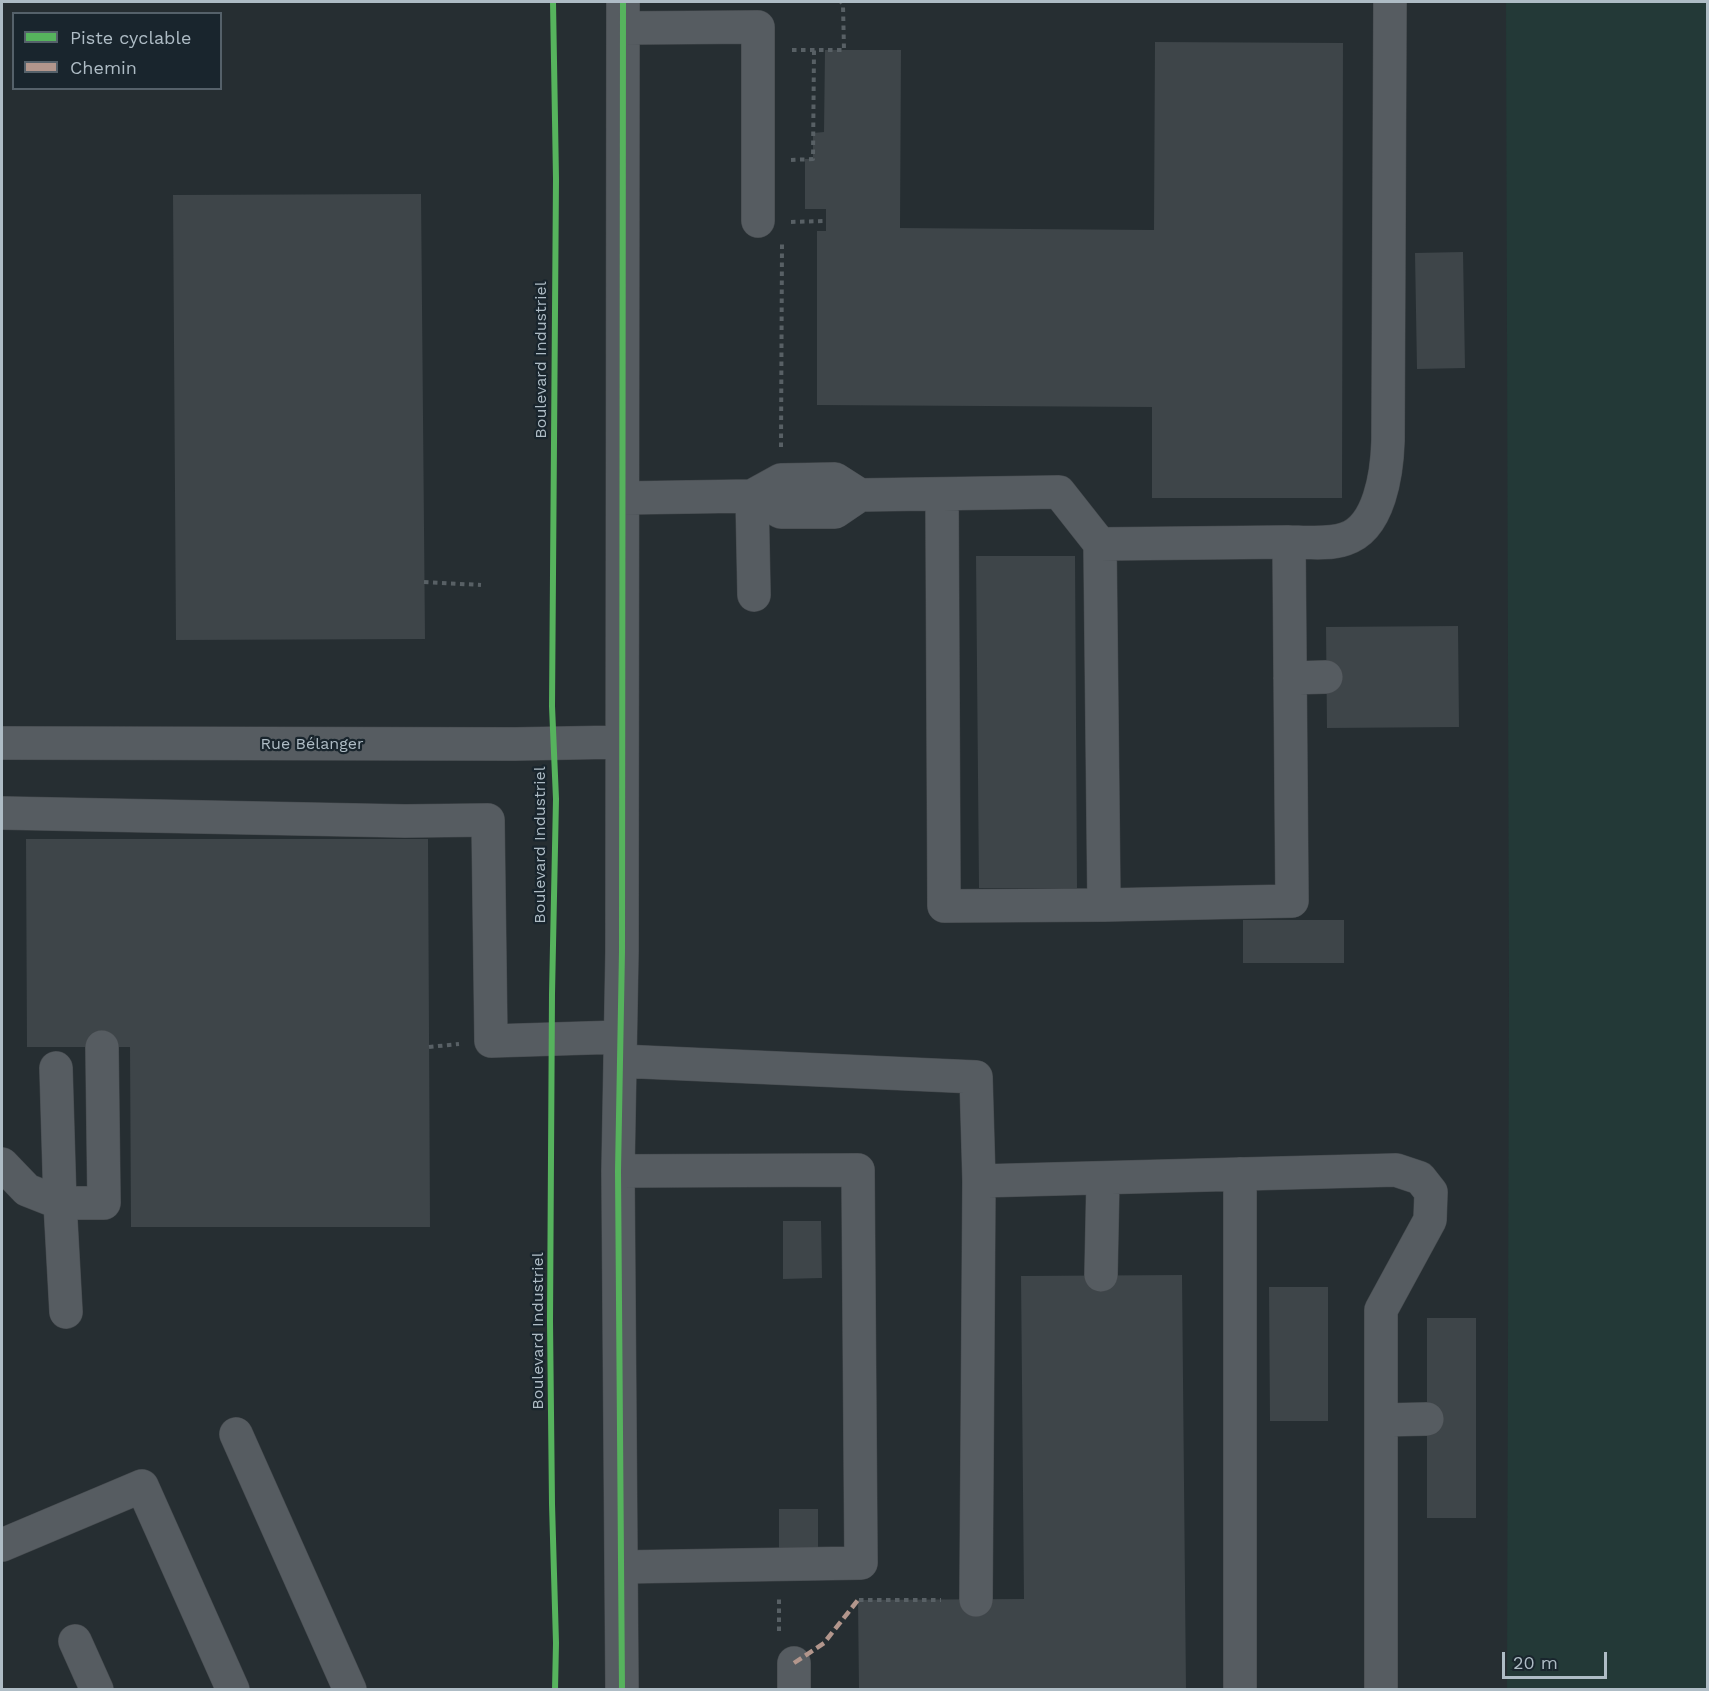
<!DOCTYPE html>
<html>
<head>
<meta charset="utf-8">
<style>
	body { margin:0 }
	#map { position:relative; width:1709px; height:1691px; overflow:hidden; background:#262e32; font-family:"Work Sans",sans-serif }
	canvas { display:block }
	.frame { position:absolute; inset:0; border:3px solid #aebcc5; pointer-events:none }
	.legend { position:absolute; left:12px; top:12px; width:210px; height:78px; box-sizing:border-box; background:#19252d; border:2px solid #55616a; margin:0; padding:8px 10px; list-style:none; font-size:18px; color:#aebcc5 }
	.legend li { display:flex; align-items:center; gap:12px; height:30px }
	.legend b { width:30px; border:2px solid #55616a }
	.scale { position:absolute; left:1502px; top:1652px; width:105px; height:27px; box-sizing:border-box; border:3px solid #aebcc5; border-top:0; padding-left:8px; font-size:18px; line-height:21px; white-space:nowrap; color:#aebcc5; -webkit-text-stroke:4px #19252d; paint-order:stroke }
</style>
</head>
<body>
<div id="map">
<canvas width="1709" height="1691"></canvas>
<div class="frame"></div>
<ul class="legend">
<li><b style="height:8px;background:#56b35d"></b>Piste cyclable</li>
<li><b style="height:8px;background:#b2968c"></b>Chemin</li>
</ul>
<div class="scale">20 m</div>
</div>
<script>
const ctx = document.querySelector('canvas').getContext('2d');
ctx.lineJoin = 'round';
function fillPath(path, color) { ctx.fillStyle = color; ctx.fill(path, 'evenodd'); }
function trace(path, color, width, dash) { ctx.strokeStyle = color; ctx.lineWidth = width; ctx.lineCap = dash ? 'butt' : 'round'; ctx.setLineDash(dash || []); ctx.stroke(path); }
function write(font, color, halo, rows, align = 'center') {
  ctx.font = font + ' "Work Sans",sans-serif'; ctx.lineWidth = 4.5; ctx.setLineDash([]); ctx.textBaseline = 'middle'; ctx.strokeStyle = halo; ctx.fillStyle = color; for (const [text, x, y, turn = 0] of rows) {
    ctx.save(); ctx.translate(x, y); ctx.rotate((+turn || 0) * Math.PI / 180); ctx.textAlign = isNaN(turn) ? turn : align; if (halo) ctx.strokeText(text, 0, 0); ctx.fillText(text, 0, 0); ctx.restore();
  }
}
const green = new Path2D(`
	M1506 2H1707V1689H1507L1509 992Z`);
const building = new Path2D(`
	M1155 42 1343 43 1342 498H1152V407L817 405V231H826V209H805V159H813V133L824 132 825 50H901L900 228 1154 230Z
	M421 194 425 639 176 640 173 195Z
	M1463 252 1465 368 1417 369 1415 253Z
	M976 556H1075L1077 888H979Z
	M1458 626 1459 727 1327 728 1326 627Z
	M26 839H428L430 1227H131L130 1047H27Z
	M1243 920H1344V963H1243Z
	M783 1221H821L822 1278 783 1279Z
	M1182 1275 1186 1690H859L858 1600 1024 1599 1021 1276Z
	M1269 1287H1328V1421H1270Z
	M1427 1318H1476V1518H1427Z
	M779 1509H818V1548H779Z`);
const path = new Path2D(`
	M792 50H844L843 5 841 2
	M791 160 813 159 814 50
	M791 222 826 221
	M781 447 782 244
	M424 582 481 585
	M429 1047 459 1044
	M859 1600H941
	M779 1631V1597`);
const minor = new Path2D(`
	M623 28 758 27V221
	M860 495 1059 492 1100 544 1104 905 944 906 942 494
	M752 496 754 595
	M623 498 752 496 781 480 835 479 860 495 835 512H781L752 496
	M1289 542C1307 542 1327 545 1345 539 1380 528 1387 472 1388 441L1390 2
	M1100 544 1289 542 1292 901 1104 905
	M1290 678 1326 677
	M2 743 515 744 622 742
	M2 813 405 821 488 820 491 1041 620 1037
	M620 1061 976 1077 979 1181 1396 1170 1420 1178 1431 1192 1430 1220 1381 1310V1690
	M56 1068 60 1203 66 1312
	M2 1164 27 1190 60 1203H104L102 1047
	M618 1171 858 1170 861 1563 622 1567
	M1240 1174V1690
	M1101 1275 1103 1178
	M1381 1420 1427 1419
	M236 1434 350 1690
	M2 1545 142 1486 233 1690
	M976 1600 979 1181
	M75 1641 97 1690
	M794 1663V1690
	M622 1690 618 1171 622 951 623 2`);
const quiet = new Path2D(`
	M794 1663 824 1643 858 1600`);
const cycleway = new Path2D(`
	M553 2 556 179 552 706 556 799 552 994 550 1321 552 1504 556 1643 555 1690
	M622 1690 618 1171 622 951 623 2`);
const streetNames = [
	["Boulevard Industriel",541,360,-90],
	["Rue Bélanger",312,744],
	["Boulevard Industriel",540,845,-90],
	["Boulevard Industriel",538,1331,-90]
];
fillPath(green, '#233937');
fillPath(building, '#3e4549');
trace(minor, '#44494d', 34);
trace(path, '#586065', 4, [4.5, 4.5]);
trace(minor, '#565c61', 33);
trace(quiet, '#b2968c', 4.5, [9, 4.5]);
trace(cycleway, '#56b35d', 6);
write('16px', '#aebcc5', '#19252d', streetNames);
</script>
</body>
</html>
